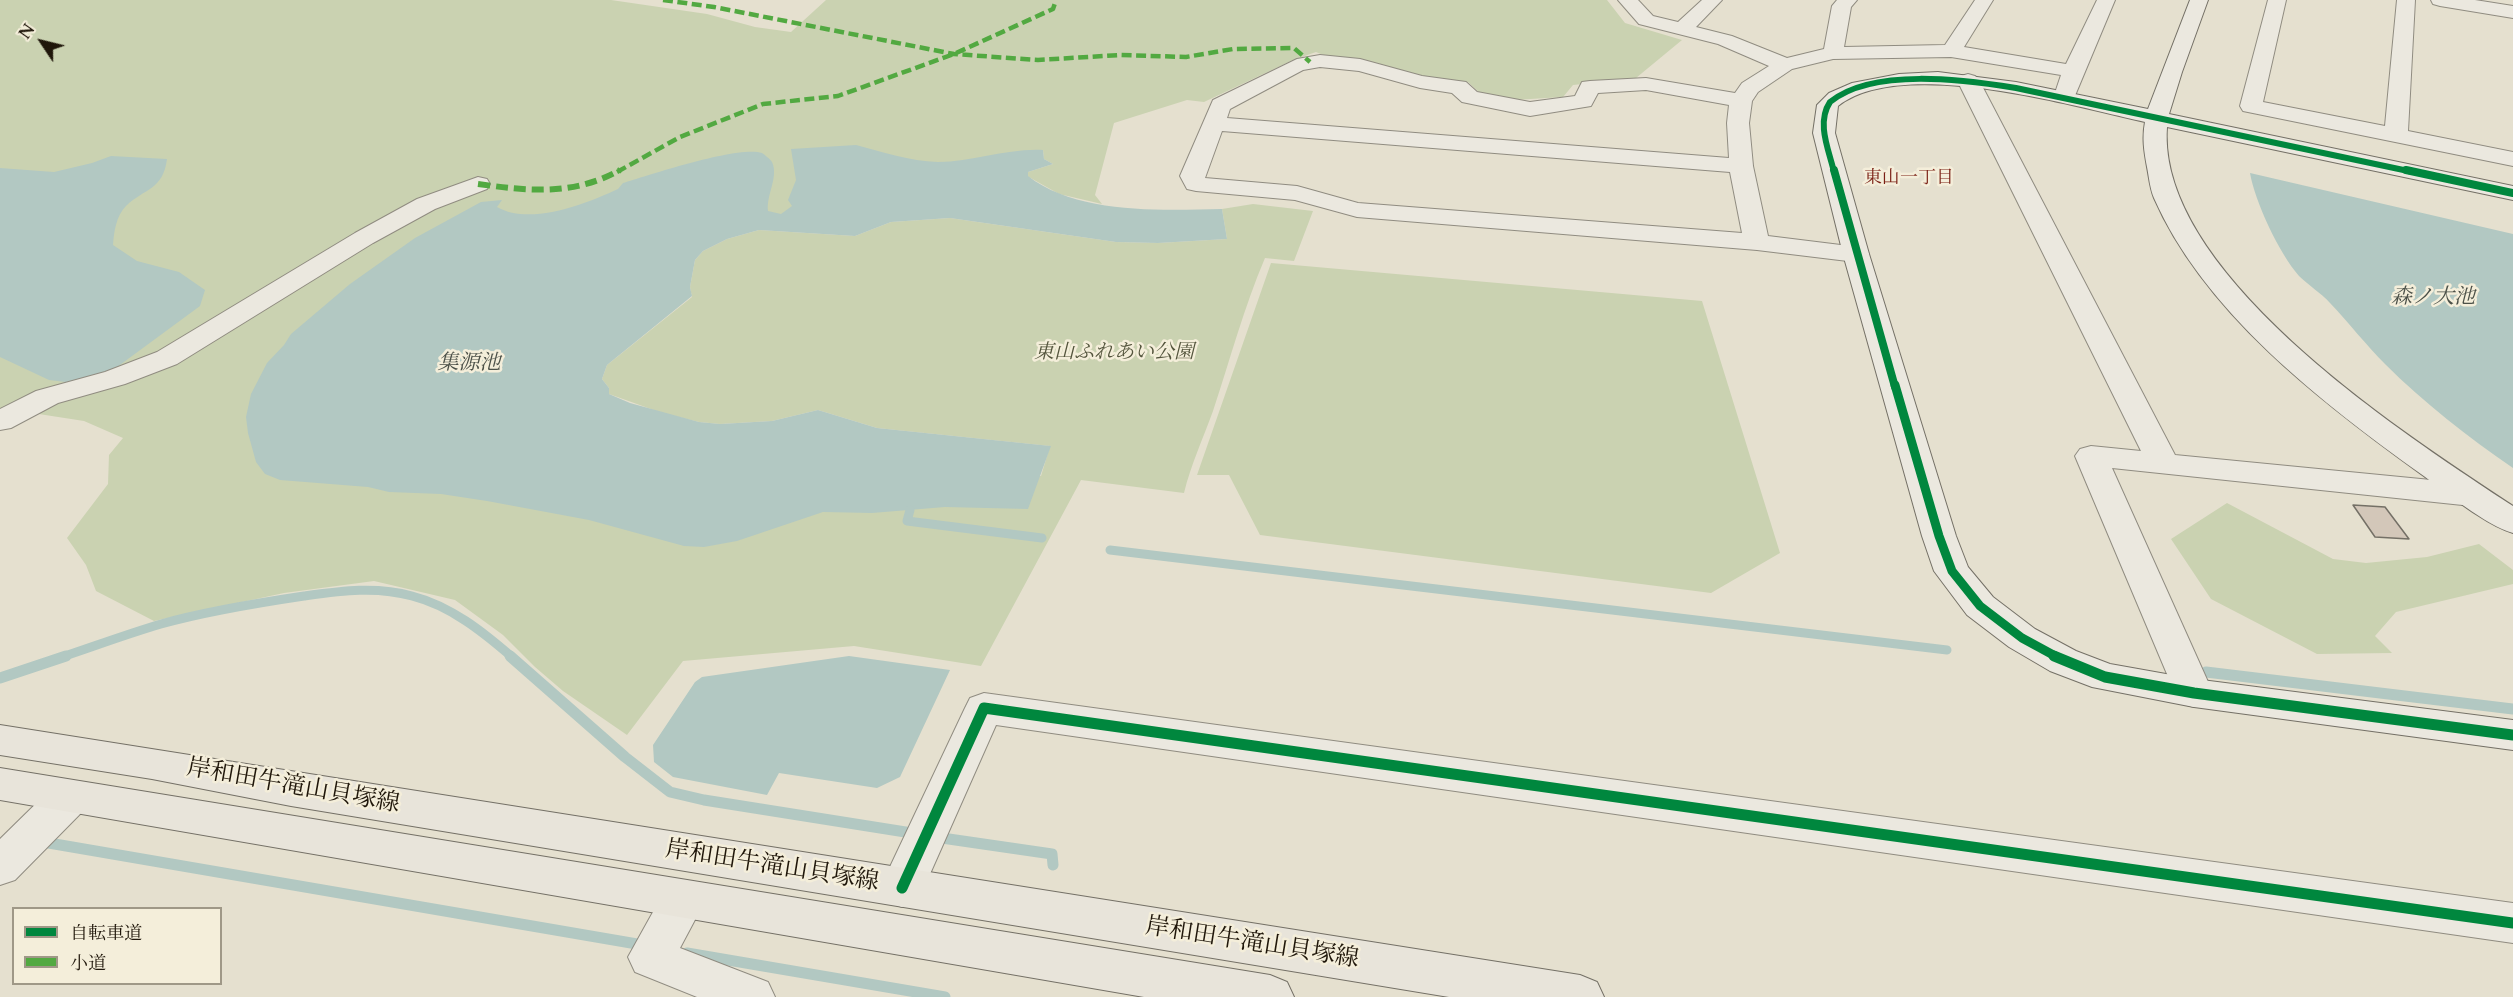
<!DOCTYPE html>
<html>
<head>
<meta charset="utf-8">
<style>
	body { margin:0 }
	#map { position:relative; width:2513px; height:997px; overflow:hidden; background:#e5e0cf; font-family:Cardo,"Noto Serif JP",serif }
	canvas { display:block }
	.legend { position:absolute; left:12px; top:907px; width:210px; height:78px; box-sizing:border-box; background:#f4eeda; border:2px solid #9f9887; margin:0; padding:8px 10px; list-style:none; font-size:18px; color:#1f160a }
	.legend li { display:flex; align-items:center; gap:12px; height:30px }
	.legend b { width:30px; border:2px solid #9f9887 }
	.north { position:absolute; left:12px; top:12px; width:60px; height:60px; -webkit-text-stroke:4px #f4eeda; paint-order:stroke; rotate:305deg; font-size:16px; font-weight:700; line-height:24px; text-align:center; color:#1f160a }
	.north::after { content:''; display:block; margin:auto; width:21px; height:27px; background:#1f160a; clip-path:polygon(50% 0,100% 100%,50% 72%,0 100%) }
</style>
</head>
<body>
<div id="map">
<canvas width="2513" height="997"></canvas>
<ul class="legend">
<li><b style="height:8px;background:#00873e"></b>自転車道</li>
<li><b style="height:8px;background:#52a941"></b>小道</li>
</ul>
<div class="north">N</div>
</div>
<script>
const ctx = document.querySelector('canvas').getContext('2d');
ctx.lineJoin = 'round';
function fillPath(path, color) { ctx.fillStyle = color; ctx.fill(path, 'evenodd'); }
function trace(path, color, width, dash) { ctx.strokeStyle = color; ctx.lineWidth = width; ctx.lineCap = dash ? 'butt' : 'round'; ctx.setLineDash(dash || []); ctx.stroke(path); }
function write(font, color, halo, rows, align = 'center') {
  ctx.font = font + ' Cardo,"Noto Serif JP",serif'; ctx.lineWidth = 5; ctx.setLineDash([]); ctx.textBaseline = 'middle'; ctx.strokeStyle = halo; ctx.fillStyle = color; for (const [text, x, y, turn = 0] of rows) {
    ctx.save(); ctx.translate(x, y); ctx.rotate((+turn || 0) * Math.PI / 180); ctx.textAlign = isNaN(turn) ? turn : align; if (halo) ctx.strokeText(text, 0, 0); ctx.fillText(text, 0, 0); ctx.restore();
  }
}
const green = new Path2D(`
	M0 0H611L707 14 755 27 791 32 826 0H1607L1625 23 1682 40 1636 78 1573 85 1563 97 1514 100 1482 95 1468 82 1421 79 1328 57 1316 52 1293 60 1204 102 1187 100 1114 123 1095 195 1102 204 1059 194 1027 176 1028 172 1053 164 1044 159 1043 150 699 237 517 378 642 478 1041 476 1050 446 877 428 818 410 772 421 720 424 699 422 662 413 609 394V388L602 379 607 365 692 297 690 287 695 260 703 251 727 239 759 230 855 236 891 222 950 218 1116 242 1158 243 1227 239 1222 209 1253 204 1313 211 1294 261 1265 258C1244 307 1230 360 1213 411 1203 439 1191 464 1184 493L1081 480 981 666 854 646 683 661 627 735 563 691 535 667 503 635 455 600 374 581 284 593 154 621 96 591 86 565 67 538 108 484 109 455 123 438 84 421 0 408Z
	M1271 263 1702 301 1780 553 1711 593 1260 535 1229 475H1197Z
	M2227 503 2333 559 2366 563 2427 557 2479 544 2513 570V584L2396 612 2375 636 2392 653 2317 654 2211 599 2171 539Z`);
const water = new Path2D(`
	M856 145C883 152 909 161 938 162 973 162 1008 148 1043 150L1044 159 1053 164 1028 172V176C1078 215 1162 210 1222 209L1227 239 1158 243 1116 242 950 218 891 222 855 236 759 230 727 239 703 251 695 260 690 287 692 296 607 365 602 379 609 388V394L630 403 699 422 720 424 772 421 818 410 877 428 1051 446 1028 509 945 507 872 513 823 512 737 541 704 547 684 546 589 520 487 501 441 494 389 492 368 487 280 480 265 474 256 462 248 433 246 417 251 394 267 363 284 345 291 334 350 284 415 238 481 202 502 200 497 207C530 226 586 204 618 189L623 183C649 175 739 145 762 153 765 155 770 159 772 162 779 177 766 195 768 211L781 214 792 206 788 200 796 180 791 149Z
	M111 156 167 159C163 190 145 188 126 206 116 216 114 232 113 245L137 261 179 272 205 290 200 306 113 370 82 384 49 380 0 357V168L54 172 92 163Z
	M2250 173 2513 234V468C2468 437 2424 403 2385 364 2366 345 2349 323 2330 303 2321 293 2308 285 2299 276 2279 253 2255 202 2250 173Z
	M849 656 950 670 900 777 877 788 779 773 767 795 673 777 654 762 653 745 695 682 702 677Z`);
const streamFar1 = new Path2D(`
	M910 510 907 521 1042 538
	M1110 550 1947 650
	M62 657C95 646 127 634 161 624 207 611 257 603 304 596 341 591 376 586 412 596 451 606 483 632 512 657`);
const stream = new Path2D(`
	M510 656 625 757 670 792 704 800 918 834
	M2206 672 2513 709
	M0 678 66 656
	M935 837 1052 854 1053 865
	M43 842 637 944
	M687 953 945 997`);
const building = new Path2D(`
	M2353 505 2385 507 2409 539 2375 537Z`);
const street = new Path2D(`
	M1618 0H1638L1653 16 1678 22 1702 0H1722L1696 27 1732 36 1787 58 1824 49 1832 6 1837 0H1857L1851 7 1844 47 1945 45 1975 0H1993L1964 47 2066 64 2097 0H2115L2074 98 2066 99 2058 98 2055 93 2061 75 1951 57 1833 59 1792 69 1758 92 1752 101 1749 123 1753 166 1768 236 1865 248 1869 254 1865 260 1856 262 1757 250 1357 217 1295 200 1196 191 1187 189 1180 176 1213 100 1297 59 1320 55 1360 59 1422 76 1466 82 1477 92 1530 102 1575 96 1582 82 1590 81 1646 78 1735 93 1742 83 1769 66 1718 44 1639 24ZM1320 67 1359 71 1420 88 1452 93 1462 102 1530 116 1591 106 1598 93 1646 90 1729 105 1727 123 1729 158 1227 118 1230 109 1303 70ZM1222 131 1730 172 1742 233 1358 203 1297 186 1205 178Z
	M2268 0H2286L2263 102 2385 126 2397 0H2415L2408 131 2513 152V166L2243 111 2240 106Z
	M2431 0H2475L2513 6V18L2440 6 2433 4Z
	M1968 74 1975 76 1979 80 2175 455 2472 484 2484 488 2488 495 2484 502 2472 506 2112 468 2213 693 2208 703 2194 707 2180 703 2175 693 2075 456 2080 449 2091 446 2141 451 1957 80 1961 76Z
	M478 177 487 179 490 184 487 189 435 209 373 243 177 364 125 384 58 403 11 428 0 430V409L36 391 105 372 157 352 355 233 417 199Z
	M984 693 2513 903V943L996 725 918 901 902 907 886 901 880 888 965 708 970 698Z
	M70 780 85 785 91 797 85 809 15 880 0 885V839L55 785Z
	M684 880 700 885 706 899 680 948 768 982 775 997H697L635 972 628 957 668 885Z`);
const secondary = new Path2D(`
	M2190 0H2208L2182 72 2169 114 2513 186V200L2167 127C2156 274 2405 435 2513 506V533C2485 525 2446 492 2421 474 2322 403 2204 312 2154 198 2150 189 2149 177 2147 167 2144 151 2142 138 2145 122 2072 106 1902 56 1838 106L1835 133 1869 254 1956 536 1968 567 1993 597 2035 629 2076 651 2110 664 2194 679 2513 720V750L2194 707 2092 687 2050 671 2009 647 1967 615 1934 571 1922 536 1843 254 1813 133 1817 105 1829 93 1852 83 1899 74 1938 72 2016 82 2148 109Z`);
const primary = new Path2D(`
	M0 725 1580 975 1597 982 1604 997H1449L291 806 152 779 0 755Z
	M0 768 1270 975 1287 982 1294 997H1144L0 800Z`);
const quietFar1 = new Path2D(`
	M663 0 714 7 954 54 1038 60 1120 55 1186 57 1233 49 1294 48 1310 62
	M617 172 680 137 763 104 838 96 954 54 1053 9 1056 0`);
const quiet = new Path2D(`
	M478 184C529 191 573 196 620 170`);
const cyclewayFar3 = new Path2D(`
	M1834 172C1829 150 1816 123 1830 102 1873 67 1965 80 2016 88L2413 172`);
const cyclewayFar2 = new Path2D(`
	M1834 170 1895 387
	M2406 170 2513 193`);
const cyclewayFar1 = new Path2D(`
	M1895 385 1939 536 1952 571 1980 606 2022 638 2057 657`);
const cycleway = new Path2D(`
	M2054 656 2105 677 2194 693 2513 735
	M902 888 984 708 2513 923`);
const farNeighbourhoodnames = [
	["東山一丁目",1909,179]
];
const parkNames = [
	["東山ふれあい公園",1114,353]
];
const waterNames = [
	["森ノ大池",2433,298],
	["集源池",469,364]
];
const nearStreetnames = [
	["岸和田牛滝山貝塚線",293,787,10],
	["岸和田牛滝山貝塚線",772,867,9],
	["岸和田牛滝山貝塚線",1252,944,9]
];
fillPath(green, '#cad2b1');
fillPath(water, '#b2c8c2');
trace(streamFar1, '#b2c8c2', 9);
trace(stream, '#b2c8c2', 11);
fillPath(building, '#d3c7b9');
trace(building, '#747066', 1.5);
trace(street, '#908c81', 2);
trace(secondary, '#747066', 2);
trace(primary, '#747066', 2);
fillPath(street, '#ebe8df');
fillPath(secondary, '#ebe8df');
fillPath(primary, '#e8e4da');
trace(quietFar1, '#52a941', 4.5, [10, 4.5]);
trace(quiet, '#52a941', 6, [12, 6]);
trace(cyclewayFar3, '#00873e', 6);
trace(cyclewayFar2, '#00873e', 8);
trace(cyclewayFar1, '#00873e', 9);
trace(cycleway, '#00873e', 11);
write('18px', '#7a1f14', '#f4eeda', farNeighbourhoodnames);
write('italic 20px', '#53543c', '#f4eeda', parkNames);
write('italic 21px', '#4b5048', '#f4eeda', waterNames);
write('24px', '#1f160a', '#f4eeda', nearStreetnames);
</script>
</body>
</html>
